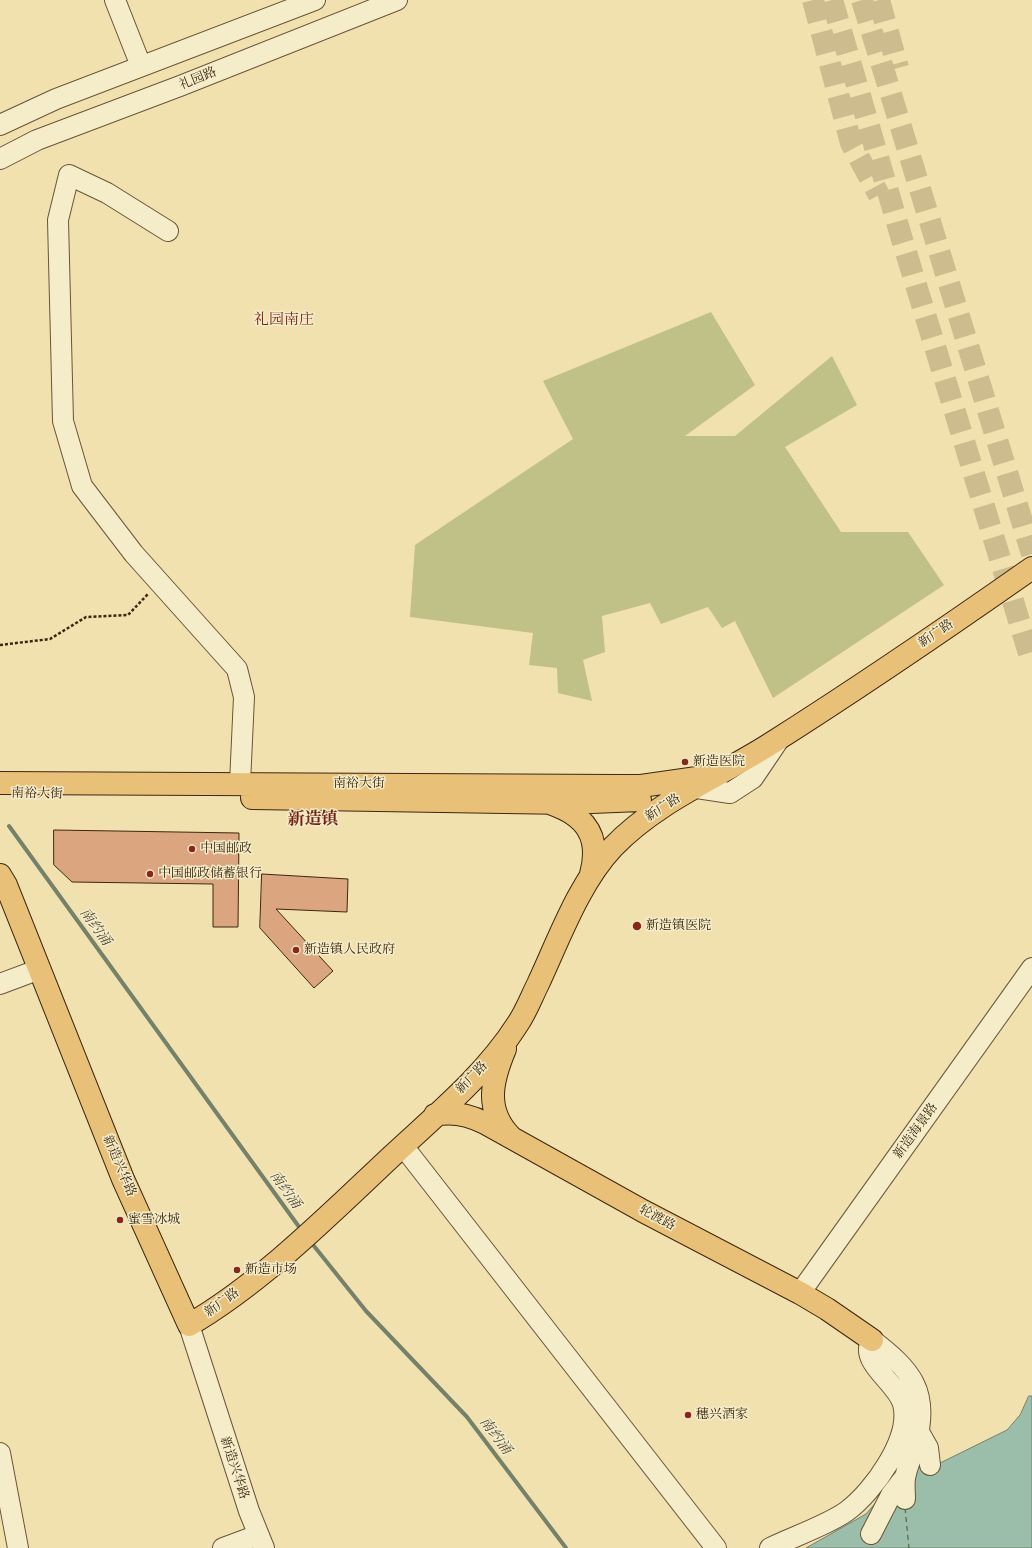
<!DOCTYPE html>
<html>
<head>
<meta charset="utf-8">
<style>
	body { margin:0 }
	canvas { display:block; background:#f0e1ae }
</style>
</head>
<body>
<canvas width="1032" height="1548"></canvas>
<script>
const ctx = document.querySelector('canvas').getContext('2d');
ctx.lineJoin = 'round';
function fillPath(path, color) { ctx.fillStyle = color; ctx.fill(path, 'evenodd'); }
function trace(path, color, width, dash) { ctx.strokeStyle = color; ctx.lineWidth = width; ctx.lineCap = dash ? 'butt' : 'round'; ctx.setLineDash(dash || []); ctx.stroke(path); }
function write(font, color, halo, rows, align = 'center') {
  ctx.font = font + ' "Gentium Book Plus","Noto Serif SC",serif'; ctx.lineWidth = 3; ctx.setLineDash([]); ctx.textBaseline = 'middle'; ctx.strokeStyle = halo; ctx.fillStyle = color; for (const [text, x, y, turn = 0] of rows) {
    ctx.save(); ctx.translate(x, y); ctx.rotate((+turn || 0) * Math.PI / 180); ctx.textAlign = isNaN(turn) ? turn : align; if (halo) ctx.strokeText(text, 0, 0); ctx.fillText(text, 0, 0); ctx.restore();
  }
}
const green = new Path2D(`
	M711 312 755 385 685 436H735L832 356 857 405 785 447 841 532H908L944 585 773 698 735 621 722 628 708 607 661 624 650 603 602 616 605 652 583 660 592 701 558 693 557 668 529 665 533 633 410 617 415 545 573 439 543 381Z`);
const water = new Path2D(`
	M1029 1396H1032V1548H806L866 1514 878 1500 895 1469 922 1464 936 1465 1007 1430 1020 1415Z`);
const stream = new Path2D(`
	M9 826 302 1231
	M310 1241 366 1311 467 1417 566 1548`);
const ferry = new Path2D(`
	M905 1508 909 1548`);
const building = new Path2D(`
	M54 830 239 833 238 927H213V884L72 882 54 865Z
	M262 874 348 879 347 912 276 909 333 971 314 988 260 928Z`);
const majorTunnel = new Path2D(`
	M813 0 851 143 879 195
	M832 0 901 236 1032 663
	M862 0 1032 554
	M879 0 898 68`);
const path = new Path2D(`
	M0 645 50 639 86 617 128 615 148 594`);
const minor = new Path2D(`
	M115 0 141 66
	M0 125 56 99 315 0
	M0 159 37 140 180 86 397 0
	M168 231 107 193 69 175 58 220 63 421 82 486 134 554 237 669 244 697 240 783
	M697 788 730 793 753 778 780 738
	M0 984 40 969
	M403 1146 716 1548
	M800 1293 1032 968
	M189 1325 249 1511 264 1548
	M919 1432 928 1448 930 1465
	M0 1453 18 1548
	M871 1534 891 1495 905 1477
	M223 1548 258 1535
	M770 1548C792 1537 828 1525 847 1511 873 1492 912 1438 903 1404 897 1382 858 1362 872 1340 911 1370 930 1391 916 1443 913 1455 907 1466 905 1478 904 1485 905 1492 905 1499`);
const major = new Path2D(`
	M0 783 620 786H641L704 777
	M252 798 568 803 640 800
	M552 804C586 816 601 837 591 874
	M0 875 6 885 123 1179 189 1325C263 1282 331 1213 393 1155 436 1115 485 1075 517 1025 526 1012 531 998 538 984 559 939 579 883 613 847 656 802 716 778 767 746 857 689 945 629 1032 568
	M505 1049C492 1080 484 1110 511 1137
	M435 1115C453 1111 469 1115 485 1123L643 1211 800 1293 827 1309 872 1340`);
const markers = [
	[685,762,4,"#8f2418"],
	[192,849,4,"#8f2418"],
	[150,874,4,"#8f2418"],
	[637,926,5,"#8f2418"],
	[296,950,4,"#8f2418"],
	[120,1220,4,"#8f2418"],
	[237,1270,4,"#8f2418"],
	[688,1415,4,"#8f2418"]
];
const streetNames = [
	["礼园路",198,79,-22],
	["新广路",936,634,-34],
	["南裕大街",359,784],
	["南裕大街",37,794,1],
	["新广路",663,808,-33],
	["新广路",472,1078,-46],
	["新造海景路",916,1131,-54],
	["新造兴华路",119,1166,67],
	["轮渡路",657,1218,28],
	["新广路",222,1303,-36],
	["新造兴华路",234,1468,72]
];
const poiNames = [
	["新造医院",693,762],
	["中国邮政",200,849],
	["中国邮政储蓄银行",158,874],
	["新造镇医院",646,926],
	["新造镇人民政府",304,950],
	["蜜雪冰城",128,1220],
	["新造市场",245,1270],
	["穗兴酒家",696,1415]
];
const waterNames = [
	["南约涌",95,927,54],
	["南约涌",285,1190,54],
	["南约涌",495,1436,53]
];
const quarterNames = [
	["礼园南庄",284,320]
];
const districtNames = [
	["新造镇",313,820]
];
fillPath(green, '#c0c186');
fillPath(water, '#9abeaa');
trace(water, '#74826c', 1);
trace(stream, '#74826c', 4);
trace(ferry, '#544e36', 1, [5, 4]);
fillPath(building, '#dba580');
trace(building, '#3c2810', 1);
trace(majorTunnel, '#ccbc8e', 22, [22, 11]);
trace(minor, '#695638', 22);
trace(major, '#3c2810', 24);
trace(path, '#3c2810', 2.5, [3, 2]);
trace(minor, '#f5ecca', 20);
trace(major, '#e8c077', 22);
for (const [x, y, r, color] of markers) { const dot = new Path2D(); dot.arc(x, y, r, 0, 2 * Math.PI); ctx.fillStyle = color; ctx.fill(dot); trace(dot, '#f5ecca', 1.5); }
write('13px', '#3c2810', '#f5ecca', streetNames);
write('13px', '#3c2810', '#f5ecca', poiNames, 'left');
write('italic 14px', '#544e36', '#f5ecca', waterNames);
write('15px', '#7a1f14', '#f5ecca', quarterNames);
write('bold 17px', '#7a1f14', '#f5ecca', districtNames);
</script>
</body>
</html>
